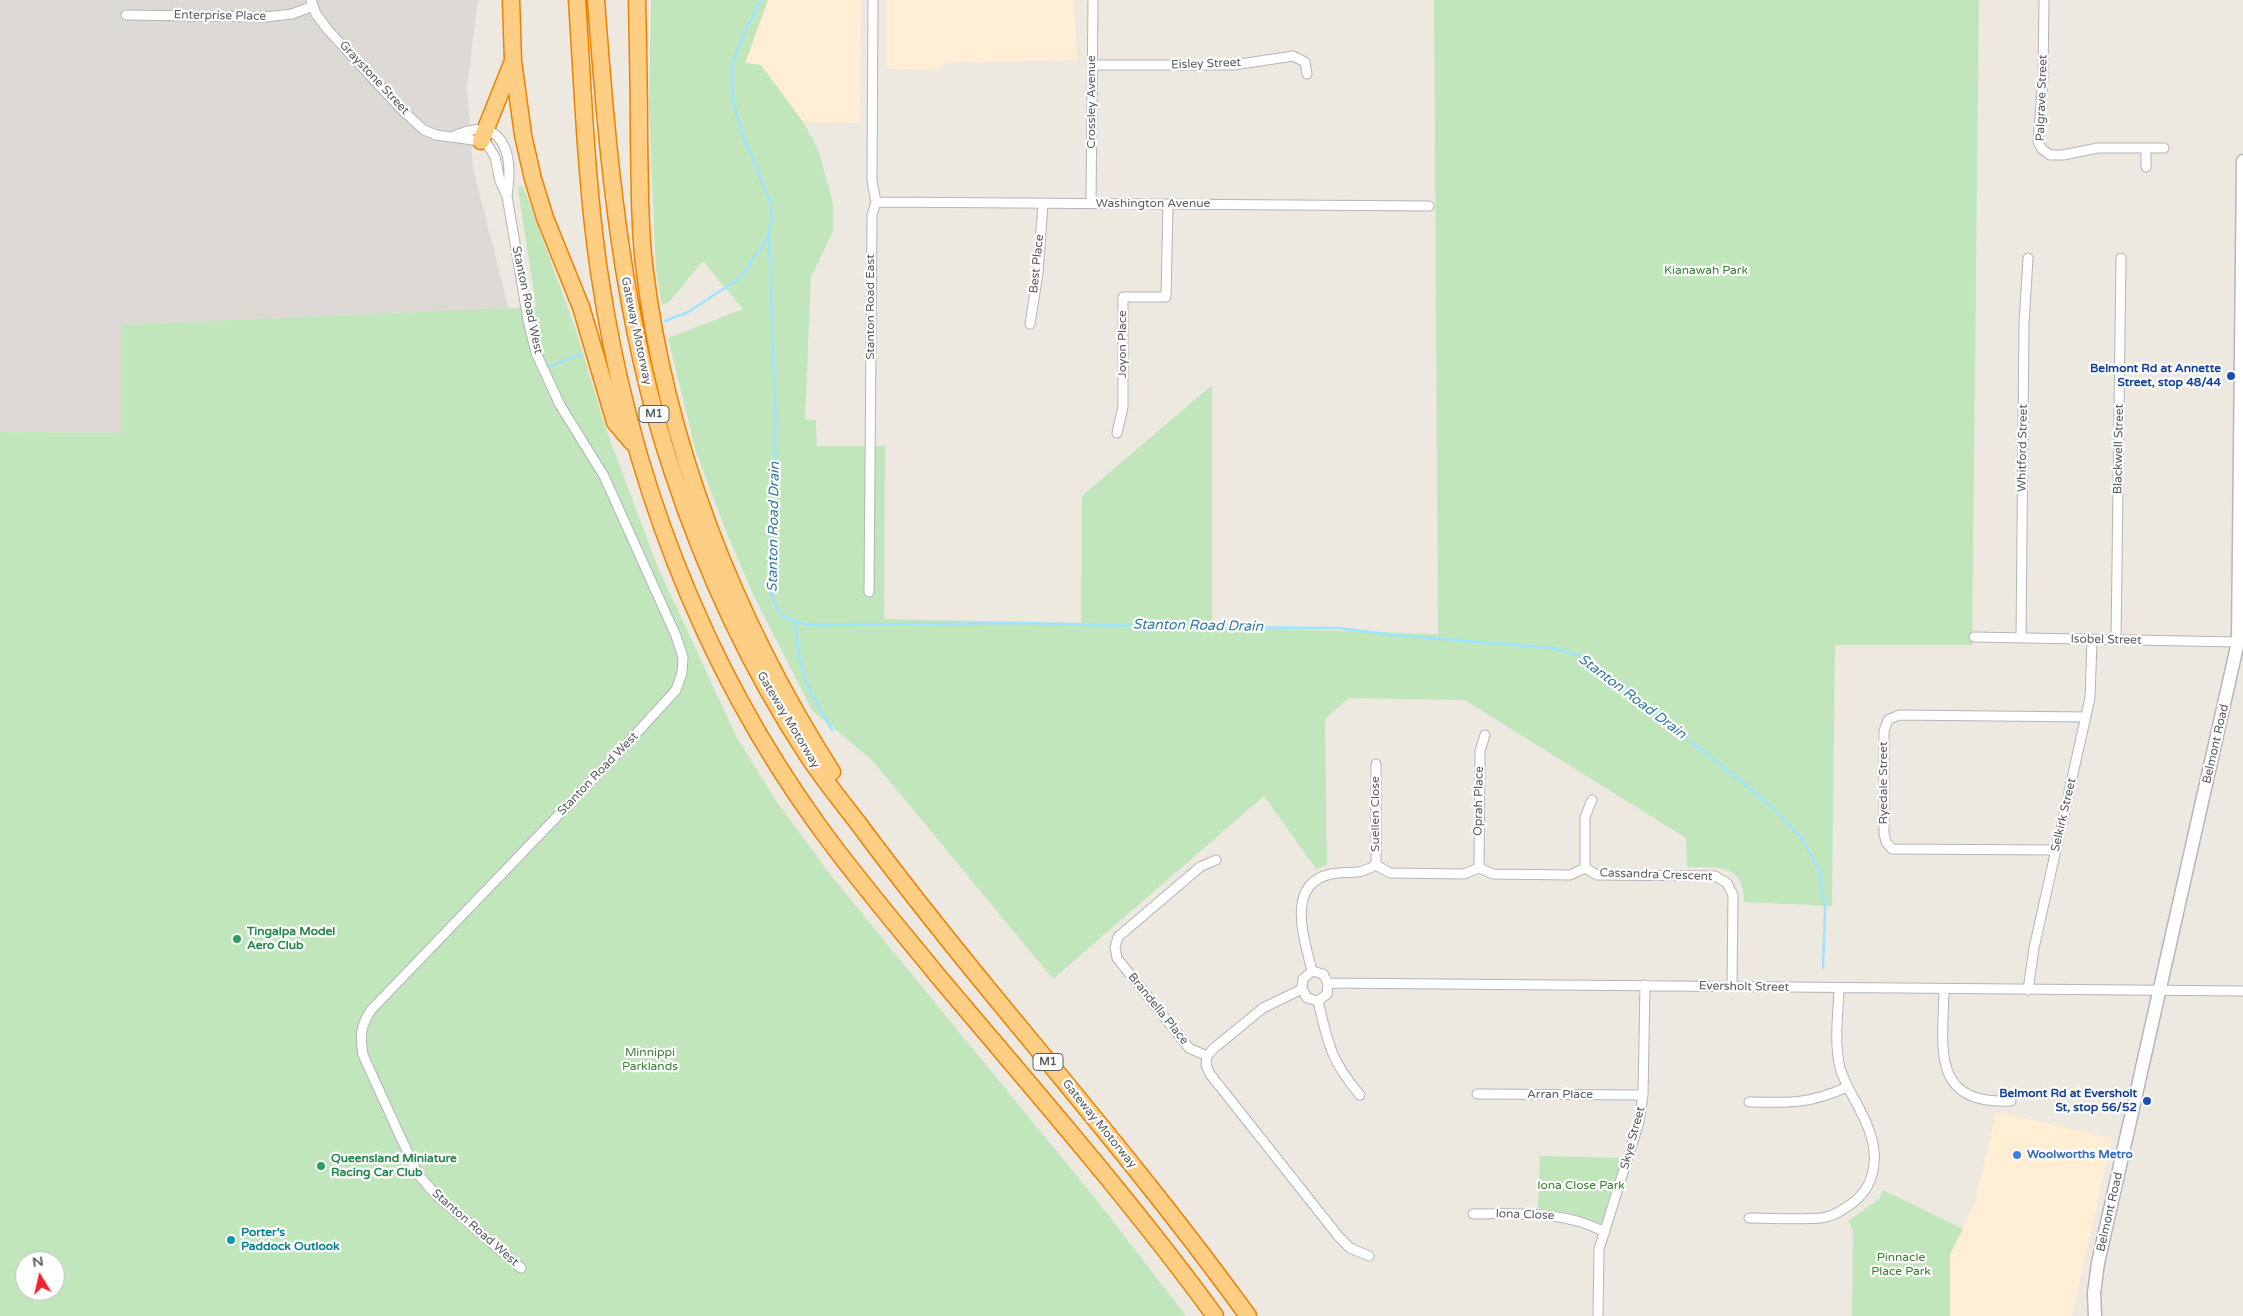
<!DOCTYPE html>
<html>
<head>
<meta charset="utf-8">
<style>
	body { margin:0 }
	#map { position:relative; width:2243px; height:1316px; overflow:hidden; background:#ede8e0; font-family:"Varela Round",sans-serif }
	canvas { display:block }
	.north { position:absolute; left:15px; top:1251px; width:50px; height:50px; box-sizing:border-box; background:#fff; border:1px solid #bdbfc0; border-radius:50%; rotate:351deg; font-size:14px; font-weight:700; line-height:20px; text-align:center; color:#595e62 }
	.north::after { content:''; display:block; margin:auto; width:18px; height:22px; background:#ef2431; clip-path:polygon(50% 0,100% 100%,50% 72%,0 100%) }
</style>
</head>
<body>
<div id="map">
<canvas width="2243" height="1316"></canvas>
<div class="north">N</div>
</div>
<script>
const ctx = document.querySelector('canvas').getContext('2d');
ctx.lineJoin = 'round';
function fillPath(path, color) { ctx.fillStyle = color; ctx.fill(path, 'evenodd'); }
function trace(path, color, width, dash) { ctx.strokeStyle = color; ctx.lineWidth = width; ctx.lineCap = dash ? 'butt' : 'round'; ctx.setLineDash(dash || []); ctx.stroke(path); }
function write(font, color, halo, rows, align = 'center') {
  ctx.font = font + ' "Varela Round",sans-serif'; ctx.lineWidth = 4.5; ctx.setLineDash([]); ctx.textBaseline = 'middle'; ctx.strokeStyle = halo; ctx.fillStyle = color; for (const [text, x, y, turn = 0] of rows) {
    ctx.save(); ctx.translate(x, y); ctx.rotate((+turn || 0) * Math.PI / 180); ctx.textAlign = isNaN(turn) ? turn : align; if (halo) ctx.strokeText(text, 0, 0); ctx.fillText(text, 0, 0); ctx.restore();
  }
}
const commercial = new Path2D(`
	M768 0H861L860 123 803 122 761 65 745 63Z
	M887 0H1074L1077 60 946 63 937 70 887 69Z
	M1996 1112 2112 1138 2072 1316H1950V1254L1975 1203Z`);
const industrial = new Path2D(`
	M0 0H478L467 87 473 168 509 309 121 325V433L0 432Z`);
const green = new Path2D(`
	M651 0H768L745 63 761 65 803 122 818 149 833 203V231L811 277 805 419 816 420 817 446H885L884 619 1081 623 1082 496 1212 385V627L1438 634 1434 0H1979L1972 645H1835L1832 906 1744 902C1744 863 1718 867 1687 867L1686 838 1465 700 1349 698 1325 719 1327 865 1316 869 1264 796 1053 979 872 760 812 710 753 594 726 531 696 452 668 338 743 309 703 261 670 301 662 305 656 270 649 105Z
	M523 186 576 330 605 426 656 563 736 736 775 799 829 873 1099 1203 1186 1316H0V432L121 433V325L536 307 518 188ZM25 1261H55V1291H25Z
	M1540 1156 1622 1158 1601 1224 1570 1213 1538 1208Z
	M1883 1190 1963 1229 1950 1254V1316H1852L1853 1230 1848 1221 1879 1199Z`);
const stream = new Path2D(`
	M769 230 776 435 771 592C778 618 785 619 809 625L1021 623 1178 627 1338 628 1394 635 1553 648 1582 656 1608 674 1645 706 1736 777 1774 809 1802 838 1819 870 1825 909 1823 968
	M665 321 688 312 740 278 767 239 772 220 770 201 742 132 735 109 732 87V65L746 29 761 0
	M550 366 582 354
	M795 622 800 662 810 691 832 730`);
const minor = new Path2D(`
	M311 0 316 14 328 30 403 111 424 130 436 135 481 141 487 144 495 157 500 181 507 196 528 320 536 353 560 405 604 476 676 636 683 657 682 673 676 690 623 748 371 1010C360 1027 360 1035 363 1055L417 1173 436 1195 521 1268
	M2044 0 2043 78 2038 142 2042 149 2050 155H2063L2098 148H2146
	M126 15 265 17 292 14 313 6
	M1093 65H1234L1293 56 1305 62 1307 74
	M452 137C503 112 514 153 507 196
	M2146 167V148H2164
	M876 202 1429 206
	M1091 203 1093 0
	M1030 324 1038 273 1043 203
	M1117 433 1123 407V297H1166L1168 204
	M869 592 872 215 876 202 872 181 873 0
	M1974 637 2238 642
	M2021 637 2024 324 2028 258
	M2116 640 2121 258
	M2056 850 1892 849 1886 842 1884 833V731L1888 720 1899 715 2086 717
	M1216 860 1200 867 1118 937 1115 947 1117 958 1189 1048 1207 1056 1206 1065 1210 1074 1339 1237 1350 1248 1369 1256
	M1376 865V764
	M1479 868 1480 751 1485 735
	M1585 868V817L1592 800
	M1312 971C1305 941 1284 884 1331 874 1352 870 1354 877 1376 865L1390 873 1464 874 1479 868 1493 874 1570 875 1585 868 1597 875 1715 876 1727 883 1733 895 1732 986
	M1312 971 1323 974 1328 983 1327 994 1318 1001 1307 998 1302 989 1303 979Z
	M1328 983 2243 991
	M1944 990C1943 1048 1930 1105 2011 1101
	M2028 990 2034 948 2090 698 2092 640
	M1318 1001C1328 1044 1331 1061 1360 1095
	M1207 1056 1213 1049 1263 1008 1302 989
	M1477 1094 1643 1095
	M1749 1102C1789 1103 1810 1104 1847 1087
	M1473 1214C1519 1214 1563 1210 1605 1232
	M1749 1218C1772 1218 1797 1220 1821 1218 1830 1217 1838 1213 1845 1208 1873 1192 1880 1163 1870 1133 1863 1110 1847 1091 1840 1068 1834 1043 1838 1014 1839 989
	M1598 1316 1599 1249 1639 1122 1643 1095 1645 985`);
const secondary = new Path2D(`
	M2095 1316 2094 1293 2098 1263 2238 642 2243 161`);
const motorway = new Path2D(`
	M511 0 513 61 523 135 533 179 545 218 581 307 615 422 632 442
	M577 0C583 90 586 182 599 271 628 471 701 664 820 828 857 879 898 927 938 976 1032 1088 1129 1198 1215 1316
	M596 0C608 159 621 318 672 470 705 570 750 668 808 756 824 780 841 801 858 823 900 880 944 935 989 990 1077 1097 1167 1204 1248 1316
	M637 0C638 46 639 92 639 138 640 180 639 223 644 264 665 444 735 620 832 772
	M481 141 513 61`);
const markers = [
	[2231,376,5,"#1a4fb4"],
	[237,939,5,"#2e9e5b"],
	[2147,1101,5,"#1a4fb4"],
	[2017,1155,5,"#3f7fe0"],
	[321,1166,5,"#2e9e5b"],
	[231,1240,5,"#0f9aa8"]
];
const shields = [
	[654,414,30],
	[1048,1062,30]
];
const shieldNames = [
	["M1",654,414],
	["M1",1048,1062]
];
const streetNames = [
	["Enterprise Place",220,16,1],
	["Eisley Street",1206,64,-2],
	["Graystone Street",374,78,47],
	["Palgrave Street",2042,98,-88],
	["Crossley Avenue",1092,102,-90],
	["Washington Avenue",1153,204],
	["Best Place",1037,264,-84],
	["Stanton Road West",527,300,78],
	["Stanton Road East",871,307,-90],
	["Gateway Motorway",636,331,78],
	["Joyon Place",1123,344,-90],
	["Whitford Street",2023,448,-89],
	["Blackwell Street",2119,449,-89],
	["Isobel Street",2106,640,1],
	["Gateway Motorway",788,720,59],
	["Belmont Road",2216,744,-77],
	["Stanton Road West",598,774,-46],
	["Ryedale Street",1884,783,-90],
	["Oprah Place",1479,801,-89],
	["Suellen Close",1376,814,-90],
	["Selkirk Street",2064,815,-77],
	["Cassandra Crescent",1656,875,2],
	["Eversholt Street",1744,987,1],
	["Brandella Place",1158,1009,51],
	["Arran Place",1560,1095],
	["Gateway Motorway",1099,1124,51],
	["Skye Street",1633,1138,-75],
	["Belmont Road",2110,1212,-77],
	["Iona Close",1525,1215,2],
	["Stanton Road West",475,1228,41]
];
const parkNames = [
	["Kianawah Park",1706,271],
	["Minnippi",650,1053],
	["Parklands",650,1067],
	["Iona Close Park",1581,1186],
	["Pinnacle",1901,1258],
	["Place Park",1901,1272]
];
const transitNames = [
	["Belmont Rd at Annette",2221,369],
	["Street, stop 48/44",2221,383],
	["Belmont Rd at Eversholt",2137,1094],
	["St, stop 56/52",2137,1108]
];
const leisureNames = [
	["Tingalpa Model",247,932],
	["Aero Club",247,946],
	["Queensland Miniature",331,1159],
	["Racing Car Club",331,1173]
];
const shopNames = [
	["Woolworths Metro",2027,1155]
];
const cultureNames = [
	["Porter’s",241,1233],
	["Paddock Outlook",241,1247]
];
const waterNames = [
	["Stanton Road Drain",774,527,-89],
	["Stanton Road Drain",1198,626,1],
	["Stanton Road Drain",1632,697,37]
];
fillPath(commercial, '#ffeed3');
fillPath(industrial, '#dddad5');
fillPath(green, '#c1e6bb');
trace(stream, '#9ee3ff', 2.5);
trace(minor, '#b1b5b9', 11);
trace(secondary, '#b2b7bc', 15);
trace(motorway, '#ed8100', 19);
trace(minor, '#fff', 9);
trace(secondary, '#fff', 12);
trace(motorway, '#ffce85', 16);
for (const [x, y, r, color] of markers) { const dot = new Path2D(); dot.arc(x, y, r, 0, 2 * Math.PI); ctx.fillStyle = color; ctx.fill(dot); trace(dot, '#fff', 2); }
for (const [x, y, w] of shields) { const box = new Path2D(); box.roundRect(x - w / 2, y - 8.5, w, 17, 4); ctx.fillStyle = '#fff'; ctx.fill(box); trace(box, '#595e62', 1); }
write('bold 11px', '#595e62', null, shieldNames);
write('12px', '#595e62', '#fff', streetNames);
write('12px', '#388230', '#fff', parkNames);
write('bold 12px', '#164399', '#fff', transitNames, 'right');
write('bold 12px', '#27864d', '#fff', leisureNames, 'left');
write('bold 12px', '#366cbe', '#fff', shopNames, 'left');
write('bold 12px', '#0d838f', '#fff', cultureNames, 'left');
write('italic 14px', '#347aa2', '#fff', waterNames);
</script>
</body>
</html>
